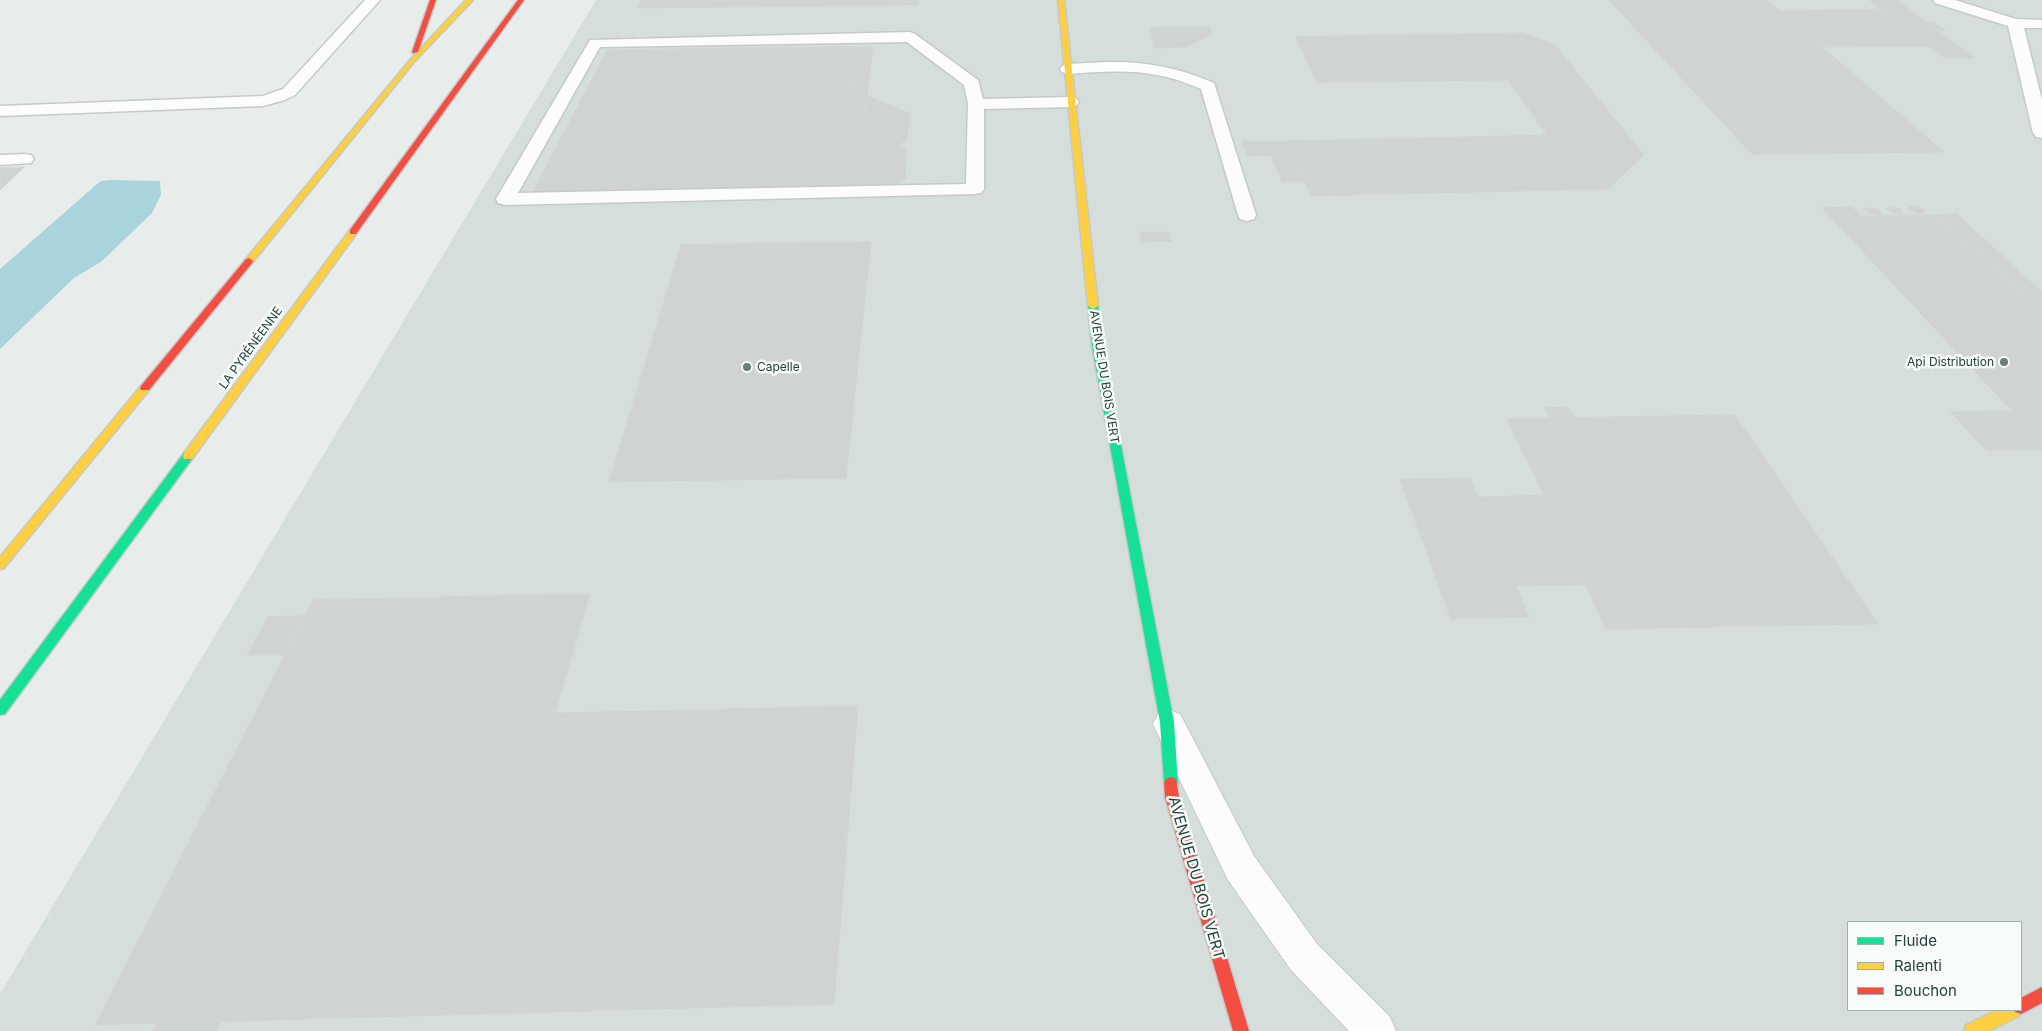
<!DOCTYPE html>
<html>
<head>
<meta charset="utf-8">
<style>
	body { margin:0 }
	#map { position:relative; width:2042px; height:1031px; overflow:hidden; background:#e8edeb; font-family:Inter,sans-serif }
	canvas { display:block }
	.legend { position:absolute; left:1847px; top:921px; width:175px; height:90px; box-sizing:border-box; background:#f7fbf9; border:1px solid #a3b1ad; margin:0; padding:6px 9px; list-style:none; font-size:15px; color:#24423a }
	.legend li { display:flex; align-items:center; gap:10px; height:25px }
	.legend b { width:25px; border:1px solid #a3b1ad }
</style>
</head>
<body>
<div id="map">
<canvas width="2042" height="1031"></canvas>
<ul class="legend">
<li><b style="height:6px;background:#16e098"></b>Fluide</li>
<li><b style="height:6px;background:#ffcf43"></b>Ralenti</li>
<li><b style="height:6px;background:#f24e42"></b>Bouchon</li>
</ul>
</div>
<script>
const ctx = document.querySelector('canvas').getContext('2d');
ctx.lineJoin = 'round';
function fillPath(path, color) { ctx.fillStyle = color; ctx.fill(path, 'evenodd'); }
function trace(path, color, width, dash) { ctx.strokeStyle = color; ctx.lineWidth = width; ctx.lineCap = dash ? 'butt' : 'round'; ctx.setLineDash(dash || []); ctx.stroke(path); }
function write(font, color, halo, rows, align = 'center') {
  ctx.font = font + ' Inter,sans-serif'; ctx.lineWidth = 5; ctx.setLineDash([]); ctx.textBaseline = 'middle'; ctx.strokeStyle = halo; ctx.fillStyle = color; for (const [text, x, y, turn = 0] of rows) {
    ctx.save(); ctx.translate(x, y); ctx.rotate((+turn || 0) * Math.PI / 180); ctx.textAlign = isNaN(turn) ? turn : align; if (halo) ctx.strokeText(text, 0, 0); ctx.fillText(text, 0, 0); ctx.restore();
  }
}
const built = new Path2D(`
	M596 0H2042V1031H0V994ZM1848 922H2021V1010H1848Z`);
const water = new Path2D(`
	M110 180 160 181 161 195 152 213 102 261 74 278 0 349V269L97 184 101 181Z`);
const building = new Path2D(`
	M641 0H919L918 5 637 8Z
	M1609 0H1767L1784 14 1886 13 1869 0H1897L1975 58 1946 59 1925 43 1820 45 1944 152 1753 155Z
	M1882 9 1886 13 1784 14 1780 11Z
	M1927 22H1933L1946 31H1939Z
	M1210 27 1212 34 1186 47 1154 48 1150 28Z
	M1523 33 1555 45 1644 155 1608 189 1311 196 1288 141 1547 135 1508 80 1317 83 1296 37Z
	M1925 43 1929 46 1823 47 1820 45Z
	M856 47H873L868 87 850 88Z
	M856 47 850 88 868 87 865 110 899 109 910 114 907 140 898 145 907 150 905 179 891 186 533 192 607 50Z
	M866 95 899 109 865 110Z
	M1242 141H1288L1305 181 1282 182 1271 155 1247 156Z
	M24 167 0 190V168Z
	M1916 206 1922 209 1925 211 1921 214 1916 213 1908 209 1909 207Z
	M1852 207 1861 216 1937 215 2042 314V450L1986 451 1951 412 2012 411 1822 208Z
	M1893 207 1900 209 1903 214 1892 213 1887 209Z
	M1868 208 1877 209 1881 212V215L1869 213 1865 209Z
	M1957 214 2042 292V314L1937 215Z
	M1140 232H1170L1172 241 1142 242Z
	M871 242 846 478 609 482 681 245Z
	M1568 407 1574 417 1550 418 1545 408Z
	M1735 415 1878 624 1606 629 1586 585 1516 586 1529 617 1451 619 1400 479 1470 478 1478 497 1544 495 1507 419Z
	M590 594 555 713 858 706 834 1004 95 1025 313 600Z
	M305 616 285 655H247L268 617Z
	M222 1021 217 1031H153L156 1024Z`);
const lane = new Path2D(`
	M365 0H380L295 95 285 100 263 106 0 116V106L263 96 283 89Z
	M1933 0H1955L2016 19 2042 20V28H2024L2042 100V138L2036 137 2033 133 2008 26 1935 3Z
	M910 32 915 34 978 80 983 99 1071 97 1077 99 1079 102 1077 105 1071 107 984 109V189L981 193 975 194 505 205 498 203 496 199 590 40ZM907 42 964 85 968 104 966 184 518 193 600 47Z
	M1105 62C1144 61 1178 67 1214 83L1256 215 1254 219 1247 221 1240 219 1238 215 1201 89C1155 68 1117 70 1068 74L1062 72 1060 69 1062 66 1068 64Z
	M25 154 31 155 34 159 31 163 0 165V155Z`);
const street = new Path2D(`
	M1169 710 1180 714 1254 856 1317 944 1390 1017 1396 1031H1349L1291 970 1228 880 1153 724 1158 714Z`);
const fast = new Path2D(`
	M1093 303 1098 306 1102 346 1174 722 1178 783 1176 787 1171 789 1166 787 1164 783 1160 722 1092 346 1088 306Z
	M188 452 193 456 192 459 5 714 0 715V700L184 453Z`);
const slow = new Path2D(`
	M466 0H473L414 62 252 263H246V259L410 60Z
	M1058 0H1064L1098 306 1093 309 1088 306Z
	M353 229 357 232 356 234 192 459H184L183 456 184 453 350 230Z
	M145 385 150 388 149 390 4 568 0 569V557L141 386Z
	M1997 1010H2021L2019 1016 1989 1031H1964L1966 1025Z`);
const jam = new Path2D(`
	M430 0H436L418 52 413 53 412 52Z
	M518 0H524L356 234H350V230Z
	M249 258 253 261 252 263 149 390H141L140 388 141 386 246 259Z
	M1171 777 1176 779 1179 797 1249 1031H1233L1165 797 1164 783 1166 779Z
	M2042 987V1003L2021 1014 2015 1012V1010H2021V998Z`);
const markers = [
	[2004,362,5,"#697e78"],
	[747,367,5,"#697e78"]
];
const streetNames = [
	["LA PYRÉNÉENNE",251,348,-54],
	["AVENUE DU BOIS VERT",1104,377,81]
];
const poiNames = [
	["Api Distribution",1994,362],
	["Capelle",757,367,"left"]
];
const nearStreetnames = [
	["AVENUE DU BOIS VERT",1196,878,74]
];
fillPath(built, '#d6dedb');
fillPath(water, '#a9d4db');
fillPath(building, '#cfd4d2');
trace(building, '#d1d6d4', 1);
trace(lane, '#c5cac8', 3);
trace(street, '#c5cac8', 2);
trace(fast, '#c3cbc8', 3);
trace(slow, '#c3cbc8', 3);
trace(jam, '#c3cbc8', 3);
fillPath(lane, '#fcfcfc');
fillPath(street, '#fcfcfc');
fillPath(fast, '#16e098');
fillPath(slow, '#ffcf43');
fillPath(jam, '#f24e42');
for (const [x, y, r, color] of markers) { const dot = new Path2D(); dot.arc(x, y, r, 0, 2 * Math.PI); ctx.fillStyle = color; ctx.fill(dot); trace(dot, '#f7fbf9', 2); }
write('12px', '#24423a', '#f7fbf9', streetNames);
write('12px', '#24423a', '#f7fbf9', poiNames, 'right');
write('15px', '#24423a', '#f7fbf9', nearStreetnames);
</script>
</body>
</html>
